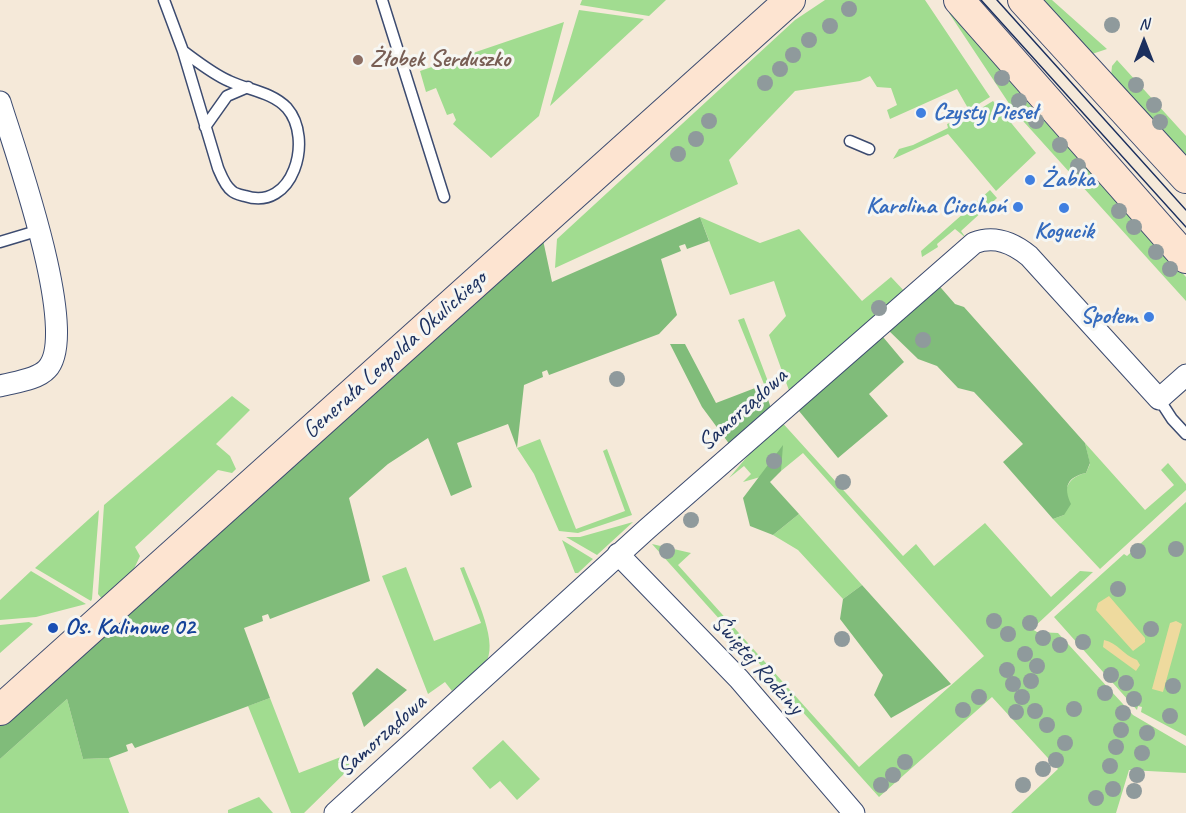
<!DOCTYPE html>
<html>
<head>
<meta charset="utf-8">
<style>
	body { margin:0 }
	#map { position:relative; width:1186px; height:813px; overflow:hidden; background:#f5e9d9; font-family:Caveat,sans-serif }
	canvas { display:block }
	.north { position:absolute; left:1114px; top:12px; width:60px; height:60px; -webkit-text-stroke:4px #f6f6f2; paint-order:stroke; rotate:0deg; font-size:16px; font-weight:700; line-height:24px; text-align:center; color:#1b2f5e }
	.north::after { content:''; display:block; margin:auto; width:21px; height:27px; background:#1b2f5e; clip-path:polygon(50% 0,100% 100%,50% 72%,0 100%) }
</style>
</head>
<body>
<div id="map">
<canvas width="1186" height="813"></canvas>
<div class="north">N</div>
</div>
<script>
const ctx = document.querySelector('canvas').getContext('2d');
ctx.lineJoin = 'round';
function fillPath(path, color) { ctx.fillStyle = color; ctx.fill(path, 'evenodd'); }
function trace(path, color, width, dash) { ctx.strokeStyle = color; ctx.lineWidth = width; ctx.lineCap = dash ? 'butt' : 'round'; ctx.setLineDash(dash || []); ctx.stroke(path); }
function write(font, color, halo, rows, align = 'center') {
  ctx.font = font + ' Caveat,sans-serif'; ctx.lineWidth = 6; ctx.setLineDash([]); ctx.textBaseline = 'middle'; ctx.strokeStyle = halo; ctx.fillStyle = color; for (const [text, x, y, turn = 0] of rows) {
    ctx.save(); ctx.translate(x, y); ctx.rotate((+turn || 0) * Math.PI / 180); ctx.textAlign = isNaN(turn) ? turn : align; if (halo) ctx.strokeText(text, 0, 0); ctx.fillText(text, 0, 0); ctx.restore();
  }
}
const green = new Path2D(`
	M582 0H666L649 16 580 5Z
	M825 0H925L990 97 969 110 957 89 890 119 887 110 897 105 891 88 877 87 870 76 860 81 795 91 729 160 738 184 555 268 557 239 795 20Z
	M1040 0H1052L1107 49 1092 54Z
	M579 10 644 19 550 106Z
	M950 11 1030 105 1186 277V301L1014 111 949 13Z
	M564 22 539 116 491 158 453 124 456 120 453 113 447 115 436 88 426 92 420 71Z
	M1117 60 1186 136V159L1111 76 1112 66Z
	M993 101 1036 153 996 191 948 134 893 159 899 149 913 145 948 128 947 124 952 122 954 125 972 118 970 115Z
	M990 190 997 198 961 231 966 238 955 229 937 244 938 247 922 257 921 251Z
	M700 217 760 243 799 229 862 301 891 277 907 294 791 396 769 335 786 316 774 281 730 295Z
	M744 318 772 392 768 394 738 320Z
	M232 396 250 410 216 444 230 456 236 469 232 473 218 470 135 547 140 556 133 571 102 599 98 594 104 505Z
	M779 419 903 556 916 544 934 566 985 523 1051 597 1080 571 1093 572 1032 629 1037 632 1058 633 1133 715 1186 746V773L1129 770 1116 813H1011L1058 769 992 697 879 797 652 544 691 553 678 565 859 767 984 656 803 453 781 471 743 482 751 474 744 466 729 478Z
	M540 439 576 529 625 511 603 451 607 449 632 515 578 533 559 531 534 474 517 448Z
	M1085 443 1145 510 1174 485 1161 470 1168 463 1186 484V490L1100 569 1053 519 1064 515C1065 494 1063 478 1086 473L1090 464Z
	M1186 502V736L1141 712 1142 707 1138 706 1137 710 1054 617 1124 554 1127 556Z
	M99 510 92 599 91 601 35 568Z
	M799 514 862 585 843 599 798 550 773 535Z
	M633 522 597 555 566 537H580Z
	M562 540 593 559 578 573H575Z
	M406 567 434 641 481 623 460 568 464 567C472 588 498 639 487 660 481 672 462 683 452 691L445 682 428 694 382 576Z
	M31 571 86 604 36 617 0 620V600Z
	M29 622 33 624 0 653V625Z
	M270 698 299 773 346 755 350 768 304 813H291L248 706Z
	M67 699 83 759 109 758 129 813H0V759Z
	M503 740 540 779 517 800 500 781 490 789 472 768Z
	M259 797 273 813H228V810Z`);
const forest = new Path2D(`
	M700 217 709 241 687 249 685 244 679 246 681 251 661 259 677 315 659 334 549 375 547 370 542 372 543 377 524 385 517 448 508 424 457 443 472 487 451 496 428 438 388 464 349 498 370 581 270 619 268 614 262 616 263 621 244 628 270 698 135 748 132 743 126 745 128 751 109 758 83 759 67 699 0 759V719L543 240 552 282Z
	M935 281 955 304 964 307 1085 443 1090 463 1086 473C1067 477 1063 487 1071 504L1064 515 1053 519 1003 462 1023 444 974 392 958 388 937 366 918 359 885 327Z
	M878 331 904 362 869 394 888 416 838 458 794 405Z
	M670 344H685L716 403 763 385 772 411 730 445 702 407Z
	M783 445 781 471 770 482 799 514 773 535 750 526 743 498Z
	M862 585 951 684 891 718 874 695 883 675 840 619 843 599Z
	M377 668 407 690 364 727 352 693Z`);
const sand = new Path2D(`
	M1109 596 1145 638V642L1133 651 1096 610 1098 603Z
	M1176 621 1182 624 1163 692 1152 689 1170 623Z
	M1104 640C1118 643 1123 655 1137 660L1140 665 1136 671 1103 647Z`);
const lane = new Path2D(`
	M164 0 183 51 218 168C221 175 225 186 232 191 235 194 241 195 245 196 293 212 314 139 287 108 272 92 248 90 229 81 213 74 198 62 183 51
	M382 0 444 197
	M205 127 227 96 248 87
	M850 141 869 149
	M0 242 40 230
	M1159 399 1172 419 1186 434`);
const street = new Path2D(`
	M0 102C14 148 81 334 47 369 37 380 14 382 0 386
	M618 554 739 679 854 813
	M335 813 647 529 974 243C995 235 1013 243 1029 256L1159 399 1186 375`);
const secondary = new Path2D(`
	M959 0 1186 258
	M1023 0 1186 178
	M0 710 790 0`);
const tram = new Path2D(`
	M981 0 1186 227
	M997 0 1186 210`);
const trees = [
	[849,9],
	[1112,25],
	[830,26],
	[809,40],
	[793,55],
	[780,69],
	[1002,78],
	[765,83],
	[1136,85],
	[1019,101],
	[1154,105],
	[709,121],
	[1036,121],
	[1160,122],
	[696,139],
	[1060,145],
	[678,154],
	[1078,166],
	[1119,211],
	[1134,227],
	[1156,252],
	[1170,269],
	[879,308],
	[923,340],
	[617,379],
	[774,461],
	[843,482],
	[691,520],
	[1176,549],
	[667,551],
	[1138,551],
	[1118,589],
	[994,621],
	[1030,623],
	[1151,629],
	[1008,634],
	[1043,638],
	[842,639],
	[1083,642],
	[1060,645],
	[1025,654],
	[1037,666],
	[1007,670],
	[1111,675],
	[1031,681],
	[1126,683],
	[1013,684],
	[1173,686],
	[1105,693],
	[979,697],
	[1022,697],
	[1134,699],
	[1074,709],
	[963,710],
	[1035,711],
	[1016,712],
	[1123,713],
	[1170,716],
	[1047,725],
	[1121,730],
	[1147,733],
	[1065,743],
	[1116,747],
	[1142,753],
	[1056,760],
	[905,762],
	[1110,766],
	[1043,769],
	[893,775],
	[1137,775],
	[881,785],
	[1023,785],
	[1113,789],
	[1134,791],
	[1096,798]
];
const markers = [
	[358,60,6,"#8d6e63"],
	[921,113,6,"#3f7fe0"],
	[1030,180,6,"#3f7fe0"],
	[1018,207,6,"#3f7fe0"],
	[1064,208,6,"#3f7fe0"],
	[1149,317,6,"#3f7fe0"],
	[53,628,6,"#1a4fb4"]
];
const educationNames = [
	["Żłobek Serduszko",370,60]
];
const shopNames = [
	["Czysty Pieseł",933,113],
	["Żabka",1042,180],
	["Karolina Ciochoń",1006,207,"right"],
	["Kogucik",1064,232,"center"],
	["Społem",1137,317,"right"]
];
const streetNames = [
	["Generała Leopolda Okulickiego",395,355,-42],
	["Samorządowa",743,410,-42],
	["Świętej Rodziny",757,665,48],
	["Samorządowa",382,736,-42]
];
const transitNames = [
	["Os. Kalinowe 02",65,628]
];
fillPath(green, '#a1dc90');
fillPath(forest, '#80bc7a');
fillPath(sand, '#eeda9e');
trace(lane, '#3c4b70', 13);
trace(street, '#3c4b70', 23);
trace(secondary, '#3c4b70', 32);
trace(lane, '#fff', 10);
trace(street, '#fff', 21);
trace(secondary, '#fde4d1', 30);
trace(tram, '#1b2f5e', 1.5);
ctx.fillStyle = '#8f9a9c';
for (const [x, y] of trees) { ctx.beginPath(); ctx.arc(x, y, 8, 0, 2 * Math.PI); ctx.fill(); }
for (const [x, y, r, color] of markers) { const dot = new Path2D(); dot.arc(x, y, r, 0, 2 * Math.PI); ctx.fillStyle = color; ctx.fill(dot); trace(dot, '#f6f6f2', 2); }
write('bold 24px', '#785e54', '#f6f6f2', educationNames, 'left');
write('bold 24px', '#366cbe', '#f6f6f2', shopNames, 'left');
write('24px', '#1b2f5e', '#f6f6f2', streetNames);
write('bold 24px', '#164399', '#f6f6f2', transitNames, 'left');
</script>
</body>
</html>
